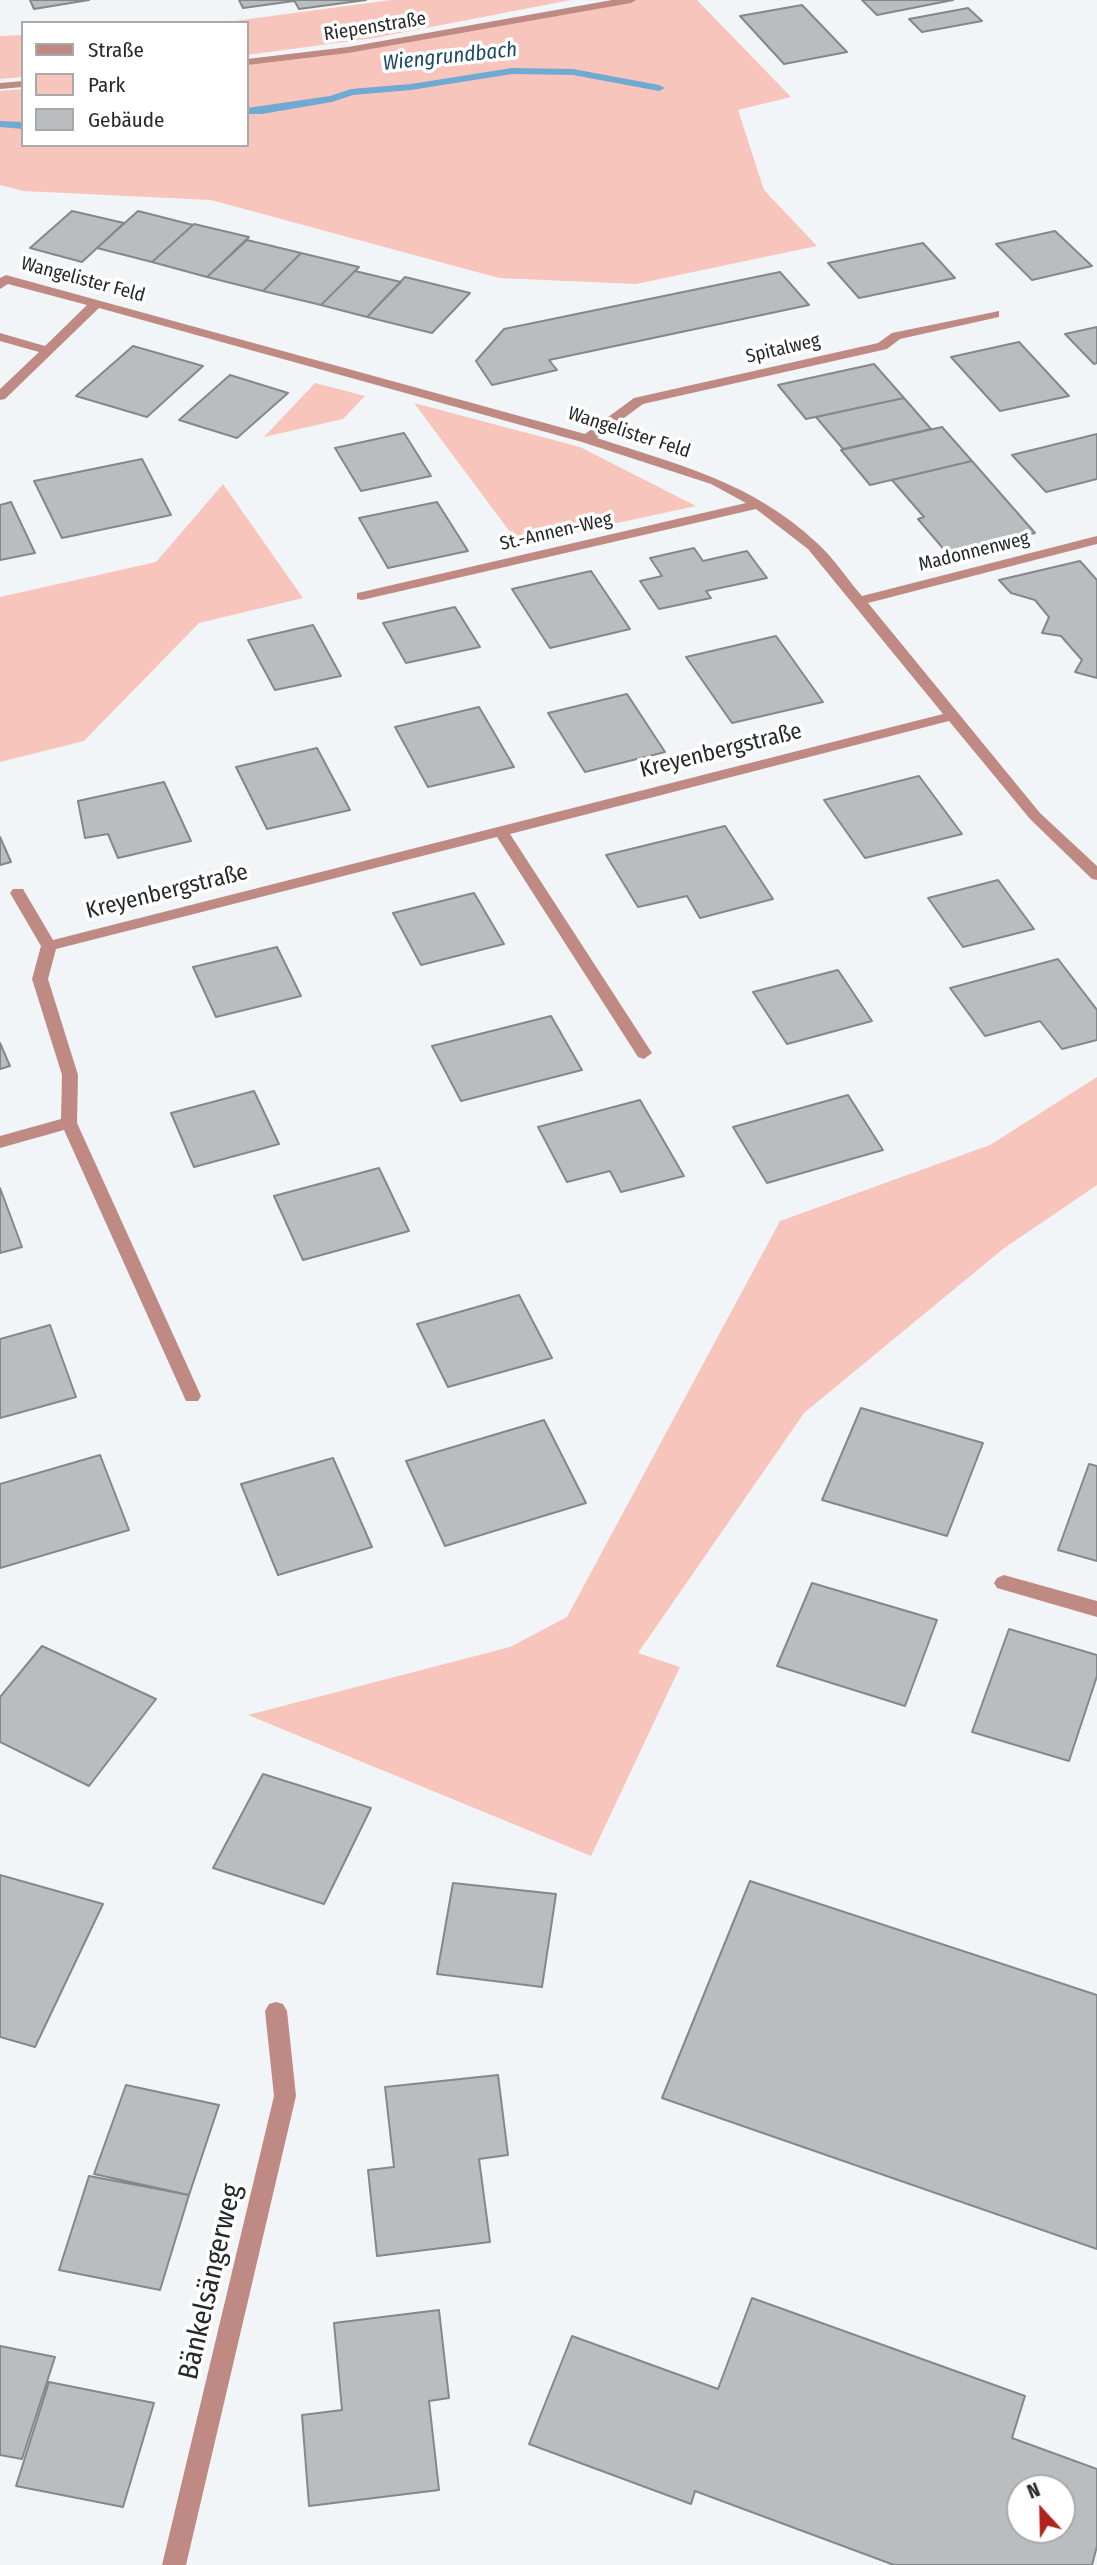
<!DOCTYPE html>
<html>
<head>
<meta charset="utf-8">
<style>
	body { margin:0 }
	#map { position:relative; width:1097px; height:2565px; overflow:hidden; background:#f2f5f7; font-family:"Fira Sans Condensed",sans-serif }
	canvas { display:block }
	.legend { position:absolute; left:21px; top:21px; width:228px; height:126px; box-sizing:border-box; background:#fff; border:2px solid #a9a9a9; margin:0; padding:9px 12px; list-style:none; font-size:21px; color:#272829 }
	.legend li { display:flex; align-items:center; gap:14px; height:35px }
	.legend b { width:35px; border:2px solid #a9a9a9 }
	.north { position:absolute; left:1006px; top:2474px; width:70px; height:70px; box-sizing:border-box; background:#fff; border:2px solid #a9a9a9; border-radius:50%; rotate:338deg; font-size:19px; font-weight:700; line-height:28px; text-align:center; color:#272829 }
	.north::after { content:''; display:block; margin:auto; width:24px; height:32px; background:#b2221c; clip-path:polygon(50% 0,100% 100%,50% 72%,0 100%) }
</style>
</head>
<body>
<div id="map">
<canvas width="1097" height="2565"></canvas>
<ul class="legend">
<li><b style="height:9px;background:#bf8a83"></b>Straße</li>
<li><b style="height:19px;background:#f8c5bd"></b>Park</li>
<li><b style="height:19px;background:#babdc0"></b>Gebäude</li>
</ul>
<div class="north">N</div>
</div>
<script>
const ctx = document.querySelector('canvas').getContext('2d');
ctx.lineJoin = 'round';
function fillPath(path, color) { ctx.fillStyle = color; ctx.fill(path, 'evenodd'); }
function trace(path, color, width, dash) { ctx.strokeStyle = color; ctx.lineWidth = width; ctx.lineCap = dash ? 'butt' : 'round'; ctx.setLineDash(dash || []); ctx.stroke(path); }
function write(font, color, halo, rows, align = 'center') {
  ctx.font = font + ' "Fira Sans Condensed",sans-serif'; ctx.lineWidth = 7; ctx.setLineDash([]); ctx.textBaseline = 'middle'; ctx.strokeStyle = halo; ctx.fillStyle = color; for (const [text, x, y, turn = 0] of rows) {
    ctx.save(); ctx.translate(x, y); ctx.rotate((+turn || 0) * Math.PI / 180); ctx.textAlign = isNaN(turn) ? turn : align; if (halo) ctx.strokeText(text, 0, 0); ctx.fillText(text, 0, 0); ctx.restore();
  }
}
const green = new Path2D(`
	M391 0H571L374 38 247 55V23H219Z
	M631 0H697L791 97 738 110 764 190 817 246 636 284 499 278 211 200 23 191 0 185V91L23 89V145H247V62L348 50Z
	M23 35V77L0 79V36Z
	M315 383 365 396 343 419 264 437Z
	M414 403 580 447 696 506 519 544Z
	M223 484 303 598 199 623 84 741 0 762V597L156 562Z
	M1097 1077V1185L1003 1249 804 1413 638 1653 680 1667 591 1856 248 1715 510 1647 567 1617 780 1221 990 1145Z`);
const stream = new Path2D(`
	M512 68 573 69 659 85 665 88 659 91 573 75 512 74 411 90 353 95 332 102 262 114H247V108L330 96 351 89 411 84Z
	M0 121 23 122V129L0 127Z`);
const building = new Path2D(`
	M30 0H89L34 9Z
	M239 0H294V1L243 8Z
	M294 0H366L299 9Z
	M862 0H953L877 15Z
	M802 5 847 52 784 64 740 16Z
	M968 8 982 21 922 32 909 19Z
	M72 211 124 223 82 262 30 248Z
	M138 211 193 225 152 262 97 248Z
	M194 224 249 237 207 277 152 262Z
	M1055 231 1092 266 1032 280 996 244Z
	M247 240 301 253 263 291 207 277Z
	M923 243 955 278 859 298 828 263Z
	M301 253 359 267 321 305 263 291Z
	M355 271 401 282 367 317 321 305Z
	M780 272 809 305 549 360 557 370 492 385 476 361 504 329Z
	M405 277 470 293 432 333 367 317Z
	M1097 327V363L1094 364 1065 334Z
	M1019 342 1069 396 1000 411 951 357Z
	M133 346 203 366 147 417 76 396Z
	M874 364 904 398 806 419 778 385Z
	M230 375 288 393 237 438 179 420Z
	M904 398 931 429 843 449 816 417Z
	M942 427 972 461 870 485 841 450Z
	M404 433 431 476 361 491 335 448Z
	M1097 434V479L1046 492 1012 455Z
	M142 459 171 515 62 538 34 481Z
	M972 461 1035 533 947 553 918 519 924 517 892 480Z
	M11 502 35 553 0 560V505Z
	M437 502 468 551 388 568 359 518Z
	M694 548 703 561 747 551 767 578 706 591 711 598 659 609 640 581 662 576 650 558Z
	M1080 561 1097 580V678L1075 672 1082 660 1061 636 1042 633 1049 617 1035 600 1011 593 999 580Z
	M591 571 630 629 550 648 512 589Z
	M455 607 480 647 406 663 383 623Z
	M313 625 341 676 275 690 248 640Z
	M776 636 823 702 732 723 686 657Z
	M627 694 665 752 585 772 548 713Z
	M479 707 514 767 428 787 395 727Z
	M317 748 350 810 267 829 236 767Z
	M919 776 962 834 865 858 824 800Z
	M164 782 191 841 118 858 108 834 85 838 78 801Z
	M725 826 773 899 700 918 687 896 638 907 606 855Z
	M0 837 11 862 0 865Z
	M998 880 1034 929 963 947 928 898Z
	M474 893 504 944 421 965 393 913Z
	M277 947 301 996 216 1017 193 967Z
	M1058 959 1097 1010V1040L1062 1049 1040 1021 985 1036 950 988Z
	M838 970 872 1021 787 1044 753 992Z
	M551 1016 582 1070 461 1101 432 1046Z
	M0 1043 10 1066 0 1069Z
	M254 1091 279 1144 194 1167 171 1113Z
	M848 1095 883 1150 767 1183 733 1127Z
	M640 1100 684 1176 621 1192 610 1171 567 1182 538 1127Z
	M379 1168 409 1231 303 1260 274 1196Z
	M0 1188 22 1247 0 1253Z
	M519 1295 552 1358 448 1387 417 1324Z
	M50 1325 76 1397 0 1418V1339Z
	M861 1408 983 1443 947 1536 822 1500Z
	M544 1420 586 1503 445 1546 406 1461Z
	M100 1455 129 1530 0 1568V1484Z
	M333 1458 372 1547 278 1575 241 1484Z
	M1089 1464 1097 1466V1561L1058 1550Z
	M812 1583 937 1620 905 1706 777 1666Z
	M1009 1629 1097 1655V1676L1069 1761 972 1732Z
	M42 1646 156 1699 89 1786 0 1742V1697Z
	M263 1774 371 1808 324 1904 213 1868Z
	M0 1875 103 1904 35 2047 0 2037Z
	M750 1881 1097 1995V2249L662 2098Z
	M453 1883 556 1894 542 1987 437 1974Z
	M498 2075 508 2155 479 2159 490 2242 377 2256 368 2170 394 2167 385 2087Z
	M126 2085 219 2105 189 2195 94 2174Z
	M89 2176 189 2195 160 2290 59 2270Z
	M752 2298 1025 2396 1012 2438 1097 2469V2546L1092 2565H894L695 2491 691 2504 529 2444 572 2336 718 2389ZM1020 2488H1062V2530H1020Z
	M439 2310 449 2398 429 2401 439 2490 309 2506 302 2415 342 2410 334 2323Z
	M0 2346 55 2357 22 2459 0 2455Z
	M49 2382 154 2403 123 2507 16 2486Z`);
const minor = new Path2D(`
	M612 0H636L631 3 348 53 247 65V59L348 47Z
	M23 81V87L0 89V83Z
	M6 275 585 434 634 398 878 343 892 333 999 311V317L900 339 887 349 643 404 597 438C679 465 752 482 817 543 834 558 847 579 862 596L1097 536V544L868 603 1040 813 1097 866V880L1092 879 1030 819 949 721 510 834 652 1053 644 1059 638 1057 497 837 56 949 48 979 78 1075 77 1123 201 1396 198 1401H186L64 1130 0 1148V1136L61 1119 62 1075 32 979 41 946 10 893 13 889H23L53 940 943 714 808 549 756 509 362 600 357 599V593L362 592 746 503 711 484 582 442 99 308 5 399 0 400V389L39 352 0 341V333L45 346 87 305 8 284 0 289V278Z
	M1004 1575 1097 1601V1617L997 1588 994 1583 997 1578Z
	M276 2002 283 2004 287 2011 296 2096 186 2565H162L274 2096 265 2011 269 2004Z`);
const farStreetnames = [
	["Riepenstraße",375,27,-9],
	["Wangelister Feld",83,280,15],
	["Spitalweg",783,349,-13],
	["Wangelister Feld",629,433,18],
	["St.-Annen-Weg",556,532,-13],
	["Madonnenweg",974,552,-14]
];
const farWaternames = [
	["Wiengrundbach",450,57,-6]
];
const streetNames = [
	["Kreyenbergstraße",721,751,-14],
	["Kreyenbergstraße",167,892,-14]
];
const nearStreetnames = [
	["Bänkelsängerweg",211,2282,-77]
];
fillPath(green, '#f8c5bd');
fillPath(stream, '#6eaad2');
fillPath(building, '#babdc0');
trace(building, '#85888a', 2);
fillPath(minor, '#bf8a83');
write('19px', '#272829', '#fff', farStreetnames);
write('italic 21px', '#1a4865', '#fff', farWaternames);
write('23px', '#272829', '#fff', streetNames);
write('28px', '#272829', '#fff', nearStreetnames);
</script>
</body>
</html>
